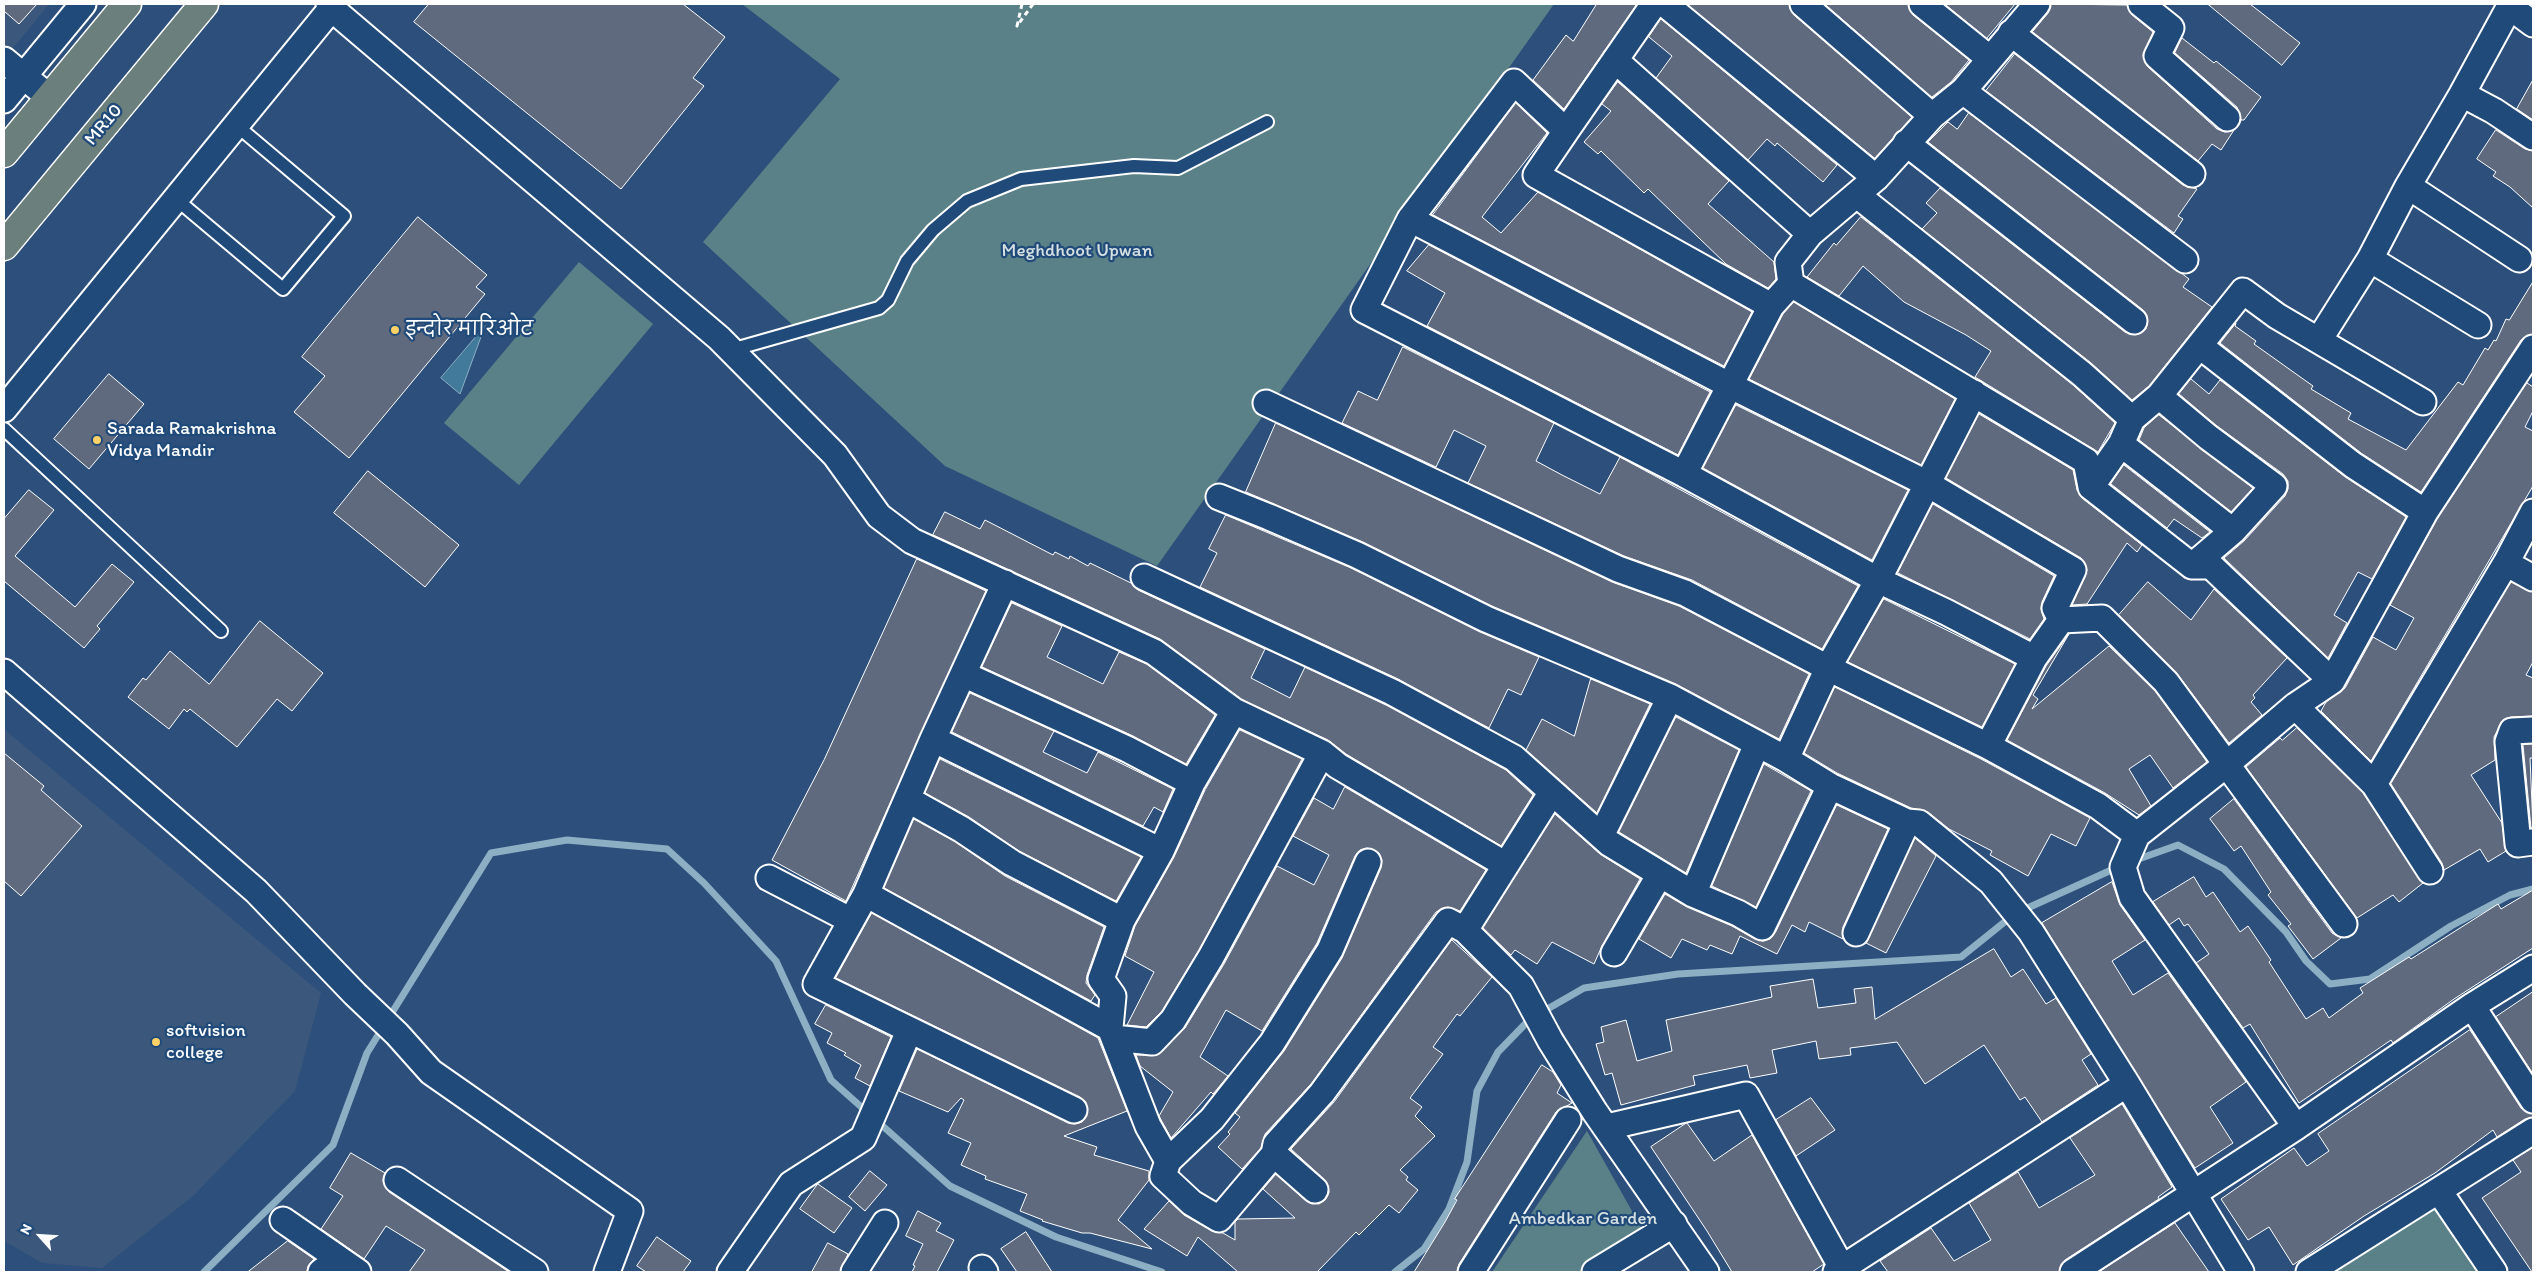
<!DOCTYPE html>
<html>
<head>
<meta charset="utf-8">
<style>
	body { margin:0 }
	#map { position:relative; width:2537px; height:1276px; overflow:hidden; background:#2c507b; font-family:Itim,sans-serif }
	canvas { display:block }
	.frame { position:absolute; inset:0; border:5px solid #fff; pointer-events:none }
	.north { position:absolute; left:15px; top:1211px; width:50px; height:50px; -webkit-text-stroke:4px #1f4a7a; paint-order:stroke; rotate:296deg; font-size:14px; font-weight:700; line-height:20px; text-align:center; color:#fff }
	.north::after { content:''; display:block; margin:auto; width:18px; height:22px; background:#fff; clip-path:polygon(50% 0,100% 100%,50% 72%,0 100%) }
</style>
</head>
<body>
<div id="map">
<canvas width="2537" height="1276"></canvas>
<div class="frame"></div>
<div class="north">N</div>
</div>
<script>
const ctx = document.querySelector('canvas').getContext('2d');
ctx.lineJoin = 'round';
function fillPath(path, color) { ctx.fillStyle = color; ctx.fill(path, 'evenodd'); }
function trace(path, color, width, dash) { ctx.strokeStyle = color; ctx.lineWidth = width; ctx.lineCap = dash ? 'butt' : 'round'; ctx.setLineDash(dash || []); ctx.stroke(path); }
function write(font, color, halo, rows, align = 'center') {
  ctx.font = font + ' Itim,"Playpen Sans Deva",sans-serif'; ctx.lineWidth = 4.5; ctx.setLineDash([]); ctx.textBaseline = 'middle'; ctx.strokeStyle = halo; ctx.fillStyle = color; for (const [text, x, y, turn = 0] of rows) {
    ctx.save(); ctx.translate(x, y); ctx.rotate((+turn || 0) * Math.PI / 180); ctx.textAlign = isNaN(turn) ? turn : align; if (halo) ctx.strokeText(text, 0, 0); ctx.fillText(text, 0, 0); ctx.restore();
  }
}
const built = new Path2D(`
	M4 4H49L4 59Z
	M4 729 321 993 295 1091 193 1196 102 1268 42 1263 4 1241Z`);
const green = new Path2D(`
	M742 4H1554L1157 566 945 466 703 242 840 79Z
	M579 262 653 324 519 485 444 423Z
	M1587 1131 1646 1236 1582 1272H1492Z
	M2439 1207 2478 1272H2330Z`);
const water = new Path2D(`
	M485 326 460 394 441 378Z`);
const stream = new Path2D(`
	M2133 861 2178 845 2224 869 2286 932 2306 961 2330 984 2370 979 2451 926 2510 895 2533 889
	M2021 911 2118 867
	M204 1272 333 1145 367 1053 491 853 567 840 667 849 704 883 776 961 831 1080 950 1186 1056 1237 1162 1272
	M1395 1272 1424 1249 1449 1209 1467 1162 1477 1091 1498 1052 1530 1019 1584 988 1678 974 1961 957 2012 916`);
const building = new Path2D(`
	M4 4H37L19 24 4 11Z
	M429 4H683L725 37 693 78 704 86 621 189 414 22Z
	M1597 4H1637L1564 109 1533 80 1566 35 1573 41Z
	M1687 4H1789L1794 15 1912 117 1875 158Z
	M1825 4H1908L1913 15 1969 60 1951 82 1932 97Z
	M1945 4H2015L1987 38Z
	M2051 4 2127 5 2132 15 2153 32 2143 55 2147 66 2217 129 2225 132 2234 130 2221 150 2212 144 2198 161 2032 32 2048 13Z
	M2208 4H2250L2300 43 2282 65Z
	M1661 19 1837 165 1823 182 1777 143 1775 146 1767 139 1748 160 1656 78 1672 56 1649 37Z
	M2182 38 2214 63 2216 61 2261 97 2244 120H2241L2237 107 2175 53Z
	M2015 54 2183 185 2197 189 2178 216 2183 219 2174 233 1986 91Z
	M2533 80V120L2517 109Z
	M1618 82 1729 181 1708 204 1774 262 1776 279 1768 288 1726 264 1648 189 1644 193 1601 151 1598 154 1584 142 1611 111 1602 104Z
	M1516 103 1547 133 1482 217 1501 233 1538 192 1752 312 1724 366 1433 215Z
	M1969 113 2189 279 2183 287 2212 307 2149 386 2132 400 2091 363 1922 229 1937 213 1926 203 1940 188 2125 332 2139 334 2146 329 2147 316 2143 310 1928 142 1948 122 1957 129Z
	M2496 130 2525 149 2533 151V208L2510 187 2493 176 2496 172 2477 159Z
	M418 217 487 275 476 287 485 294 349 458 294 412 325 376 302 357Z
	M1861 217 2073 385 2115 423 2098 452 1975 377 1991 351 1966 335 1904 302 1863 266 1839 296 1807 277 1834 243 1836 245Z
	M1429 245 1710 392 1678 455 1427 326 1445 293 1407 271Z
	M2533 282V334L2521 340 2421 492 2361 453 2220 343 2236 323 2235 326 2256 341 2254 344 2313 386 2311 389 2351 413 2348 419 2406 450 2458 382 2463 385 2485 348 2488 350 2494 340 2496 341 2506 319 2509 320Z
	M1794 302 1955 399 1921 465 1749 379 1783 314Z
	M1403 347 1554 423 1536 461 1562 475 1600 494 1620 457 1858 586 1822 649 1692 580 1624 556 1468 483 1486 446 1454 430 1436 467 1342 423 1358 391 1377 400Z
	M109 374 144 404 89 469 54 439Z
	M2191 379 2209 394 2220 380 2344 476 2406 517 2372 579 2358 572 2334 615 2347 623 2328 658 2224 558 2244 541 2285 496 2288 489V481L2283 474 2217 426 2179 394Z
	M2527 383 2533 387V411L2525 427 2533 431V486L2371 761 2321 711 2326 702 2345 688 2373 637 2396 650 2414 618 2390 605 2437 519Z
	M1736 405 1908 490 1872 560 1703 468Z
	M1979 414 2073 470 2077 490 2082 498 2142 545 2137 552 2127 543 2087 604 2072 605 2087 570 2081 558 1946 478Z
	M2159 415 2253 488 2231 512 2139 440 2144 428Z
	M1276 423 1612 582 1679 606 1809 674 1779 739 1676 684 1492 606 1363 542 1246 492Z
	M2124 465 2210 532 2202 538 2174 519 2167 528 2111 484Z
	M368 471 459 545 425 587 334 513Z
	M29 490 54 510 15 556 75 607 112 564 134 582 97 626 100 629 84 648 4 581V519Z
	M1933 504 2054 576 2042 602 2041 609 2044 619 2030 639 1898 573Z
	M945 512 980 529 985 520 1053 555 1055 552 1069 559 1070 556 1088 566 1090 563 1131 583 1138 590 1265 649 1251 678 1290 698 1305 667 1386 705 1506 770 1533 795 1501 846 1346 754 1328 740 1241 699 1160 639 933 535Z
	M1226 515 1351 568 1480 632 1539 657 1521 695 1508 689 1489 728 1398 679 1200 587 1217 553 1209 549Z
	M917 559 986 591 846 901 772 860 824 760Z
	M2148 582 2191 620 2214 589 2287 658 2253 695 2255 698 2251 702 2262 715 2229 743 2176 672 2119 615Z
	M2511 582 2533 592V662L2526 675 2533 678V716L2511 717 2503 720 2494 737 2495 760 2471 775 2502 823 2506 851 2488 862 2480 849 2444 870 2442 863 2391 784Z
	M1884 599 2015 664 1982 727 1848 662Z
	M1012 603 1062 626 1047 657 1103 684 1119 652 1147 664 1215 715 1186 764 1133 736 982 667Z
	M260 621 323 673 292 711 277 699 237 747 190 709 187 712 184 709 169 729 128 697 143 678 146 680 170 651 209 684Z
	M2069 634 2033 695 2038 699 2032 709 2109 646 2155 691 2207 762 2173 788 2150 755 2129 769 2151 806 2139 815 2105 793 2007 740 2046 666Z
	M1591 679 1650 704 1597 813 1526 750 1542 719 1574 736Z
	M1835 687 1981 759 2090 818 2076 846 2051 834 2028 876 1990 855 1992 851 1949 829 1928 812 1911 808 1837 773 1804 753Z
	M970 693 1054 731 1043 752 1087 773 1098 752 1173 789 1163 812 1154 807 1143 826 952 732Z
	M1676 717 1739 750 1686 873 1619 832Z
	M2297 728 2363 793 2423 883 2399 902 2393 895 2357 918 2246 767 2280 738 2282 740Z
	M1240 730 1302 759 1199 950 1162 1011 1146 1027 1127 1025 1154 972 1125 956 1135 926 1174 857 1205 790Z
	M2533 744V758H2530L2533 828H2531L2523 745Z
	M4 753 44 786 41 790 82 826 21 896 4 881Z
	M940 759 1141 857 1116 901 1019 851 969 817 925 793Z
	M1764 764 1811 791 1756 907 1712 886Z
	M1345 787 1486 870 1460 911 1448 907 1436 912 1311 1084 1265 1134 1261 1148 1242 1169 1218 1147 1230 1134 1228 1132 1240 1117 1235 1113 1284 1051 1342 958 1381 868 1382 860 1379 853 1367 848 1360 850 1355 856 1317 943 1262 1031 1226 1010 1200 1057 1228 1076 1213 1094 1211 1092 1171 1138 1159 1116 1173 1092 1140 1066 1136 1055H1157L1185 1028 1224 964 1277 866 1314 885 1329 855 1293 836 1314 798 1333 809Z
	M2234 799 2332 933 2341 938 2313 959 2288 926 2291 924 2268 895 2271 892 2241 846 2234 851 2210 819Z
	M1837 805 1888 829 1843 927V939L1809 922 1805 932 1792 925 1777 954 1740 936 1732 954 1710 945 1707 950 1682 939 1671 958 1639 939 1665 894 1687 907 1732 926 1755 939 1763 941 1770 939 1775 933Z
	M1555 814 1600 854 1640 879 1602 946 1594 964 1552 942 1537 964 1515 950 1511 955 1483 928Z
	M914 819 954 841 1005 876 1104 927 1087 975 1086 983 1095 995 1091 1001 884 888Z
	M1915 838 1936 856 1886 953 1866 943Z
	M2194 877 2206 897 2213 892 2240 932 2248 926 2271 960 2269 962 2306 1019 2323 1008 2329 1018 2363 993 2360 988 2409 957 2411 959 2498 904 2501 909 2533 890V948L2454 999 2393 1043 2391 1040 2299 1103 2250 1024 2243 1028 2196 963 2209 954 2188 924 2184 926 2179 918 2169 925 2153 902Z
	M2112 882 2120 905 2145 940 2112 961 2133 995 2168 973 2246 1082 2210 1107 2233 1143 2195 1168 2042 923Z
	M872 913 1098 1038 1127 1111 1064 1136 1097 1147 1094 1155 1149 1171V1180L1118 1220 1152 1249 1090 1233H1082L1042 1221 1043 1220 1020 1211 1027 1194 985 1179 986 1176 961 1165 971 1143 948 1133 964 1100 961 1098 948 1112 899 1091 917 1049 1068 1123 1075 1124 1082 1122 1087 1116 1086 1102 1080 1097 836 978Z
	M1452 940 1492 977 1460 1016 1457 1014 1433 1047 1443 1054 1410 1098 1422 1107 1415 1116 1435 1136 1400 1170 1408 1177 1406 1180 1418 1190 1399 1213 1389 1205 1359 1235 1356 1232 1317 1272H1238L1198 1237 1187 1256 1144 1229 1169 1201 1184 1215 1212 1231 1223 1233 1235 1240V1222L1238 1219 1295 1218 1263 1189 1276 1174 1306 1201 1319 1204 1325 1200 1329 1192 1325 1180 1291 1149 1334 1102Z
	M1994 949 2011 977 2023 969 2046 1004 2056 998 2091 1054 2082 1060 2098 1085 2042 1122 2025 1097 2020 1100 1984 1045 1925 1084 1897 1042 1850 1048 1851 1055 1819 1059 1816 1041 1772 1050 1777 1073 1750 1078 1747 1065 1693 1076 1695 1085 1621 1105 1612 1073 1605 1075 1596 1044 1604 1042 1601 1027 1626 1020 1637 1061 1672 1051 1666 1020 1772 997 1770 986 1813 979 1818 1008 1856 1003 1854 989 1872 987 1875 1019Z
	M2533 992V1074L2496 1017Z
	M826 1005 891 1037 870 1086 855 1078 861 1065 844 1055 846 1053 827 1043 832 1033 815 1024Z
	M2470 1030 2521 1108 2533 1114V1117L2525 1119 2497 1137 2493 1130 2435 1173 2364 1216 2293 1265 2269 1227 2248 1240 2221 1199 2294 1148 2307 1166 2329 1151 2318 1134Z
	M1542 1065 1553 1072 1561 1085 1557 1093 1572 1103 1556 1112 1459 1264 1457 1272H1414L1445 1222 1457 1200 1455 1199Z
	M1811 1098 1835 1130 1796 1156 1776 1120Z
	M2122 1104 2172 1187 2158 1197 2159 1199 2065 1260 2059 1272H1888L1880 1261 1931 1228 1954 1261 1991 1240 1969 1203 2018 1172 2039 1208 2095 1175 2070 1138Z
	M1687 1123 1714 1161 1752 1135 1824 1264 1812 1272H1732L1707 1231 1651 1147Z
	M2533 1148V1272H2532L2482 1198 2521 1172 2513 1160Z
	M351 1153 385 1173 383 1181 389 1192 509 1272H409L425 1250 386 1226 364 1259 321 1229 343 1196 330 1188Z
	M870 1171 887 1185 865 1211 849 1197Z
	M818 1184 852 1208 834 1233 800 1209Z
	M918 1211 941 1223 936 1231 954 1240 937 1272H912L915 1266 913 1265 923 1244 906 1236Z
	M2175 1223 2209 1272H2099Z
	M1026 1232 1052 1272H1017L1001 1249Z
	M657 1237 691 1261 683 1272H646L637 1266Z
	M288 1241 314 1259 308 1266 307 1272H248Z
	M828 1243 848 1254 840 1272H812Z`);
const path = new Path2D(`
	M1022 4 1017 26 1033 4`);
const lane = new Path2D(`
	M176 199 283 289 344 216 236 125
	M731 350 879 308 888 300 907 261 933 230 967 201 1021 179 1134 166 1178 168 1267 122
	M4 429 221 631`);
const street = new Path2D(`
	M329 4 331 8 719 338 835 455 879 516 912 541 1154 652 1234 711 1322 753 1338 766 1506 865
	M1654 4 1566 131 1514 82 1410 219 1364 310 1684 474 1878 580 1946 612 2034 658
	M1665 4 1876 178
	M1803 4 1932 116
	M1922 4 1989 58
	M2141 4 2171 28 2157 56 2227 118
	M2509 6 2533 24
	M2011 33 2192 174
	M4 60 50 98
	M1615 60 1810 234
	M1963 91 2185 260
	M2462 94 2494 111 2533 137
	M4 100 83 4
	M1566 131 1536 175 1771 306
	M1906 143 2134 321
	M2408 186 2519 259
	M1857 195 2082 374 2132 419
	M1410 219 1729 385 1926 483 2073 570 2055 608 2061 620 2034 658 1988 746
	M2370 259 2478 325
	M1791 284 2086 461 2091 487 2192 566H2211L2332 681
	M2319 340 2370 259 2408 186 2462 94 2511 4
	M2200 346 2353 465 2425 512
	M2159 396 2208 437 2274 486 2233 531 2192 566
	M1266 403 1618 569 1685 593 1828 668 1988 746 2098 806 2137 835
	M4 409 335 4
	M2121 444 2233 531
	M1684 474 1771 306 1791 284 1788 262 1810 234 1876 178 1932 116 1963 91 2037 4
	M2091 487 2121 444 2132 419 2159 396 2243 291 2277 316 2423 402
	M1219 497 1269 517 1357 555 1486 619 1670 697 1786 759 1830 786 1907 822 1919 823 1991 882 2031 932 2127 1084 2241 1272
	M2506 563 2533 578
	M1144 577 1392 692 1514 758 1609 843 1693 894 1738 913 1762 927 1830 786
	M1005 583 933 739 866 894 816 984 1074 1110
	M2061 620 2102 618 2166 682 2344 924
	M4 672 256 891 355 994 397 1034 431 1072 630 1211 607 1272
	M963 674 1127 749 1192 783
	M2295 706 2374 784 2430 871
	M1234 711 1192 783 1161 851 1122 920 1101 979 1113 996 1110 1028 1148 1126 1168 1161 1163 1176 1192 1203 1219 1219 1274 1154 1276 1144 1322 1093 1448 921 1465 930 1521 986 1550 1040 1595 1112 1706 1272
	M2533 730 2512 731 2508 742 2518 844 2533 842
	M933 739 1161 851
	M1786 759 1828 668 1878 580 1974 393
	M2374 784 2506 563 2533 512
	M907 799 961 829 1012 863 1122 920
	M1602 834 1670 697
	M769 878 850 920
	M866 894 1110 1028
	M1693 894 1757 744
	M1465 930 1552 792
	M1856 933 1907 822
	M1614 953 1660 874
	M2472 1006 2533 1100
	M1114 1038 1152 1042 1173 1020 1211 957 1322 753
	M1607 1127 1746 1095 1842 1268
	M2296 1127 2132 897 2123 867 2137 835 2227 764 2295 706 2332 681 2425 512 2533 348
	M1274 1154 1315 1190
	M1168 1161 1212 1119 1272 1043 1330 950 1368 862
	M397 1180 535 1272
	M2439 1191 2494 1272
	M283 1220 358 1272
	M982 1268 985 1272
	M321 1272 339 1259
	M730 1272 791 1184 863 1138 909 1031
	M854 1272 885 1223
	M1471 1272 1568 1120
	M1595 1272 1674 1224
	M1836 1272 2127 1084
	M2073 1272 2296 1127 2472 1006 2533 968
	M2309 1272 2533 1131`);
const primary = new Path2D(`
	M4 153 127 4
	M4 246 204 4`);
const markers = [
	[395,330,5,"#ffd166"],
	[97,440,5,"#ffd166"],
	[156,1042,5,"#ffd166"]
];
const streetNames = [
	["MR10",104,125,-50]
];
const parkNames = [
	["Meghdhoot Upwan",1077,251],
	["Ambedkar Garden",1583,1219]
];
const poiNames = [
	["इन्दोर मारिओट",405,330],
	["Sarada Ramakrishna",107,429],
	["Vidya Mandir",107,451],
	["softvision",166,1031],
	["college",166,1053]
];
fillPath(built, '#3b587c');
fillPath(green, '#5a8187');
fillPath(water, '#417a9b');
trace(water, '#8dafc3', 1);
trace(stream, '#8dafc3', 7);
fillPath(building, '#5f6a7f');
trace(building, '#fff', 1);
trace(lane, '#fff', 16);
trace(street, '#fff', 29);
trace(primary, '#fff', 31);
trace(path, '#fff', 3, [5, 4]);
trace(lane, '#1f4a7a', 12);
trace(street, '#1f4a7a', 25);
trace(primary, '#6b7f7c', 28);
for (const [x, y, r, color] of markers) { const dot = new Path2D(); dot.arc(x, y, r, 0, 2 * Math.PI); ctx.fillStyle = color; ctx.fill(dot); trace(dot, '#1f4a7a', 2); }
write('19px', '#fff', '#1f4a7a', streetNames);
write('19px', '#d6e0e1', '#1f4a7a', parkNames);
write('19px', '#fff', '#1f4a7a', poiNames, 'left');
</script>
</body>
</html>
